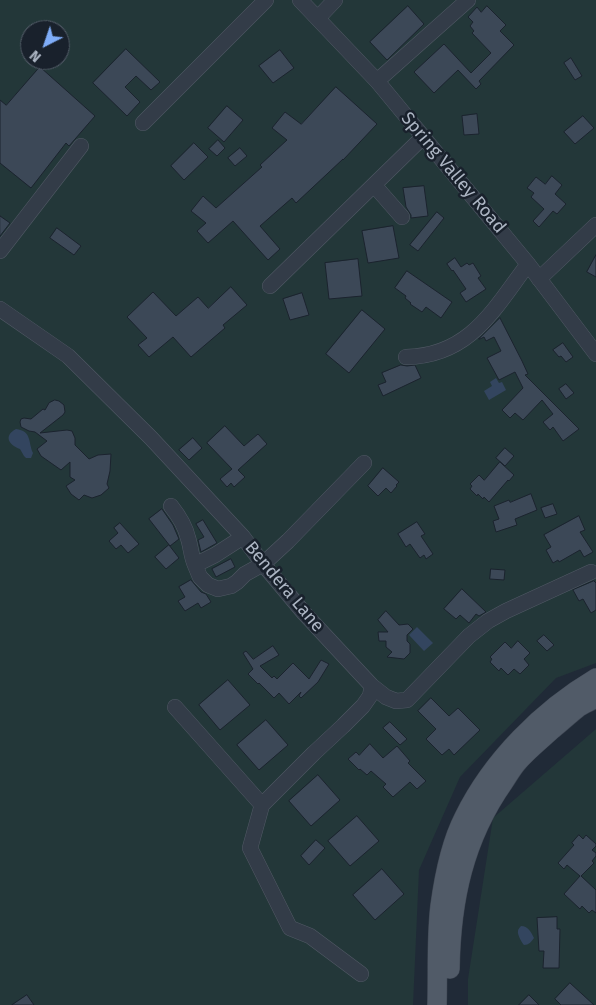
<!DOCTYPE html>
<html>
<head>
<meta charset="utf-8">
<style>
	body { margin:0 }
	#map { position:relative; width:596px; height:1005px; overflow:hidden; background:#202a37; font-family:"Fira Sans",sans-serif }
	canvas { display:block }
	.north { position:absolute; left:20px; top:20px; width:50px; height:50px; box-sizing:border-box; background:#19212c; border:1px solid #545d69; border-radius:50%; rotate:221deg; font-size:14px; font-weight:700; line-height:20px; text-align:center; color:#adb6c4 }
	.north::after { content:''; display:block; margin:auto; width:18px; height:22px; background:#7fadf8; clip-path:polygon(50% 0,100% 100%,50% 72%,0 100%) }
</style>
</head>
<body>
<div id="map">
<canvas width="596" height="1005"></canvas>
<div class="north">N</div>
</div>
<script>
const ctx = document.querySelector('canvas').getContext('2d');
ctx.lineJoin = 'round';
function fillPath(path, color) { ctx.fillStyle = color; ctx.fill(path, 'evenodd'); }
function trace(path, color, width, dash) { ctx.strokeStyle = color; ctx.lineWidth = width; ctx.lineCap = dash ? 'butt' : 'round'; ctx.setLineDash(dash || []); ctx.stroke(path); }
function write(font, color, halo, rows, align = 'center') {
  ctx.font = font + ' "Fira Sans",sans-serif'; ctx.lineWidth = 5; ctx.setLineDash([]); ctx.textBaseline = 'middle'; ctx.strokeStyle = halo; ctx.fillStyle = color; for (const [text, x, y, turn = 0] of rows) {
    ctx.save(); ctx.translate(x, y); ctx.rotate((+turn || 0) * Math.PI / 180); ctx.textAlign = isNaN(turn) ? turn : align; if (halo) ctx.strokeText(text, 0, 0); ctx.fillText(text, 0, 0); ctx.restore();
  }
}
const green = new Path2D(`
	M0 0H596V663L556 678 460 777 419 870 413 1005H0ZM30 30H60V60H30Z
	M596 729V1005H468V979L493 818Z`);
const water = new Path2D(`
	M496 378 499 383 502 382 506 390 489 400 484 391 492 386 490 382Z
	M16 429C32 431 28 442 33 453L31 458H26L24 456 20 449C9 445 3 436 16 429Z
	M417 627 433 643 424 651 409 635Z
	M521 926C528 926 531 932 534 938 531 942 529 945 524 945 522 943 517 934 518 931 518 929 520 927 521 926Z`);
const building = new Path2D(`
	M408 6 424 24 387 60 370 42Z
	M487 6 506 25 500 31 514 45 479 81 481 84 476 89 458 70 434 93 414 72 444 44 471 73 491 53 472 33 474 31 470 26 473 22 468 17 477 7 481 12Z
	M126 49 160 82 151 90 136 76 125 87 140 102 127 116 93 83Z
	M280 50 294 68 273 83 259 66Z
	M571 58 582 76 575 80 564 63Z
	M40 67 95 116 69 146 66 143 31 188 0 163V100L6 105Z
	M336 87 377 124 343 160V159L296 203 292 198 260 226 280 249 268 260 233 221 208 243 197 231 206 223 191 211 203 196 216 208 262 167 260 165 287 140 272 128 285 112 301 124Z
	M227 106 243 120 224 142 208 128Z
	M477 114 479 134 464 135 462 116Z
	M583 116 594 128 575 144 564 132Z
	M218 140 225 148 217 156 209 149Z
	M194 143 208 157 184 180 171 166Z
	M240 148 247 156 235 166 228 158Z
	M552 176 562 185 555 194 566 204 557 214 553 211 539 227 533 221 544 209 531 197 534 193 527 188 536 177 545 184Z
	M424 186 428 216 411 218V215L406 207 403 188Z
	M437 212 444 218 418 251 410 245Z
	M0 216 10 223 0 236Z
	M393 226 399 258 368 263 362 231Z
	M57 228 81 246 74 255 50 238Z
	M596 255V277L587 272Z
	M455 258 461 267 467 263 469 265 473 263 481 276 478 278 486 289 466 302 460 293 466 289 453 270 452 271 447 264Z
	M358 259 362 296 329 299 325 263Z
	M407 271 452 302 441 318 426 307 422 312 410 304 411 303 405 298 406 296 395 288Z
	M231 287 247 305 223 325 225 328 191 357 173 337 149 357 138 345 147 338 127 317 153 292 176 316 198 297 208 308Z
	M302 293 309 315 290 320 283 299Z
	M362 310 385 329 349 373 326 354Z
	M500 318 522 361 528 374 525 375 579 429 563 441 553 427 550 430 543 422 553 414 542 400 523 420 515 413 510 418 502 410 523 388 515 372 499 380 487 358 501 351 494 337 486 341 484 337 480 339H479Z
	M563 343 573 357 566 362 561 356 559 357 553 350Z
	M401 365 407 366 415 365 421 378 383 396 378 385 386 382 382 373Z
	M566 384 574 393 566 399 559 389Z
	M55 400 59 401 64 405 65 412 63 415 40 433 67 430 72 431 75 438V445L89 459 98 455 111 454 110 471 107 484 109 488 101 495 92 498 84 495 79 500 71 494 66 486 75 480 70 477V462L61 470 41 456 37 449 47 441 35 432 29 431 21 427 20 422 21 419 24 418 31 419 43 409 45 410 49 403Z
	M225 426 244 446 258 434 267 444 238 470 245 477 234 487 231 483 227 487 220 479 232 469 207 443Z
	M193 438 202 448 189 460 179 450Z
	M505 448 514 456 505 466 496 458Z
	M500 462 514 475 509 481 508 480 489 502 484 497 483 499 478 494 477 496 470 489 472 486 470 484 479 475 484 480Z
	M383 468 399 482 396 485 397 486 391 493 386 488 378 496 368 486Z
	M531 494 537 510 515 519 517 525 496 532 493 521 499 519 494 506 509 500 510 502Z
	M553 504 557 514 545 518 541 508Z
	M162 509 173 525 179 539 170 546 149 519Z
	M579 516 585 530 580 532 593 552 584 557 580 550 559 562 558 560 553 563 546 550 551 547 544 535Z
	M203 520 217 543 201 552 198 540 204 537 196 524Z
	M417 522 425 534 421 536 433 554 426 559 424 555 420 558 410 544 406 547 398 534Z
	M120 523 139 544 128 553 121 545 116 549 109 541 118 533 114 528Z
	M169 545 179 558 166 569 155 557Z
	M231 559 235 567 216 577 212 569Z
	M491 569 505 570 504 580 490 579Z
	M191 580 201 592 206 594 211 602 201 608 198 603 185 611 178 601 185 597 179 587Z
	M594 581 596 583V610L591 613 583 599 579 601 573 590Z
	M462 589 486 612 479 616 476 614 469 623 460 615 456 619 444 609Z
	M386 611 399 625 408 624 413 629 407 635V641L410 644V653L404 659 387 657 392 652 386 647V641H379L378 632H388L378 620Z
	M544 635 554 645 547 651 537 641Z
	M518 641 530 653 524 659 529 665 520 674 514 669 508 675 501 668 499 671 490 662 492 659 490 657 505 642 511 648Z
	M273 646 279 655 260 666 272 678 274 676 277 679 293 663 309 679 321 660 329 664 318 682 301 698 299 696 301 692 289 704 279 693 274 698 259 683 258 684 248 674 253 669 243 653 246 651 253 659Z
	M228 680 250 705 220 730 199 705Z
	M431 698 449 716 458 708 480 730 454 755 449 749 442 755 426 739 436 729 418 711Z
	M266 720 288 745 259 770 237 745Z
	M390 722 407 739 400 745 383 728Z
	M370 744 383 758 397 746 410 761 408 763 426 781 417 789 410 782 393 797 383 787 386 784 371 771 367 775 360 769 359 770 348 759 356 752 359 755Z
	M318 775 340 800 311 826 289 801Z
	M357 816 379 841 350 866 328 841Z
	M579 835 583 839 586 835 596 844V846L592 850 596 853V856L592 861 594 863 581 876 596 890V913L592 910 589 913 582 906 580 909 564 894 580 876 567 865 564 869 558 863 574 845 572 843Z
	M316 840 325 848 309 865 301 856Z
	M382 869 404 894 375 920 353 895Z
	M557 917V929H560L559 968H543L544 951H539L537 918Z
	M570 983 594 1005H561L555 999Z
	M27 995 34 1005H12Z
	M529 995 539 1005H519Z`);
const minor = new Path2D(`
	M300 0 377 81 528 264 596 354
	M318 18 335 0
	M377 81 468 0
	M143 123 266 0
	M374 185 402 217
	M0 251 81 146
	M539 279 596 225
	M270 286 423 137
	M0 309 68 356 151 438 243 537 263 564 304 613 372 686 386 697 396 701 407 700 469 636 488 621 506 611 591 572
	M406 357C470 356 494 309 528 264
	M171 506C179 516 185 525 188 538 191 547 191 556 195 565L215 555 243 537
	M195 565 200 577 208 585 218 589 231 586 237 582 245 574 263 564 288 541 364 463
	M175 707 262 805 250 848 290 928 310 936 361 974
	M262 805 314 753 343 726 363 706 370 696 372 686`);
const major = new Path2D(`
	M450 969C451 900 464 839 504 782 508 776 512 769 517 763 527 751 541 740 553 729 562 722 570 714 579 707 584 704 591 701 596 698
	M437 1005C438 972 436 939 440 906 444 876 450 844 464 817 492 760 542 710 596 678`);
const streetNames = [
	["Spring Valley Road",453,173,50],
	["Bendera Lane",284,587,50]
];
fillPath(green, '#233739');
fillPath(water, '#33455f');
fillPath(building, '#3c4857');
trace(building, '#1b232e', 1);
trace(minor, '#515965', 16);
trace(major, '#3d4551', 20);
trace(minor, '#333c48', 15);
trace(major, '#515b68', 19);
write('18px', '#adb6c4', '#19212c', streetNames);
</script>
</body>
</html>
